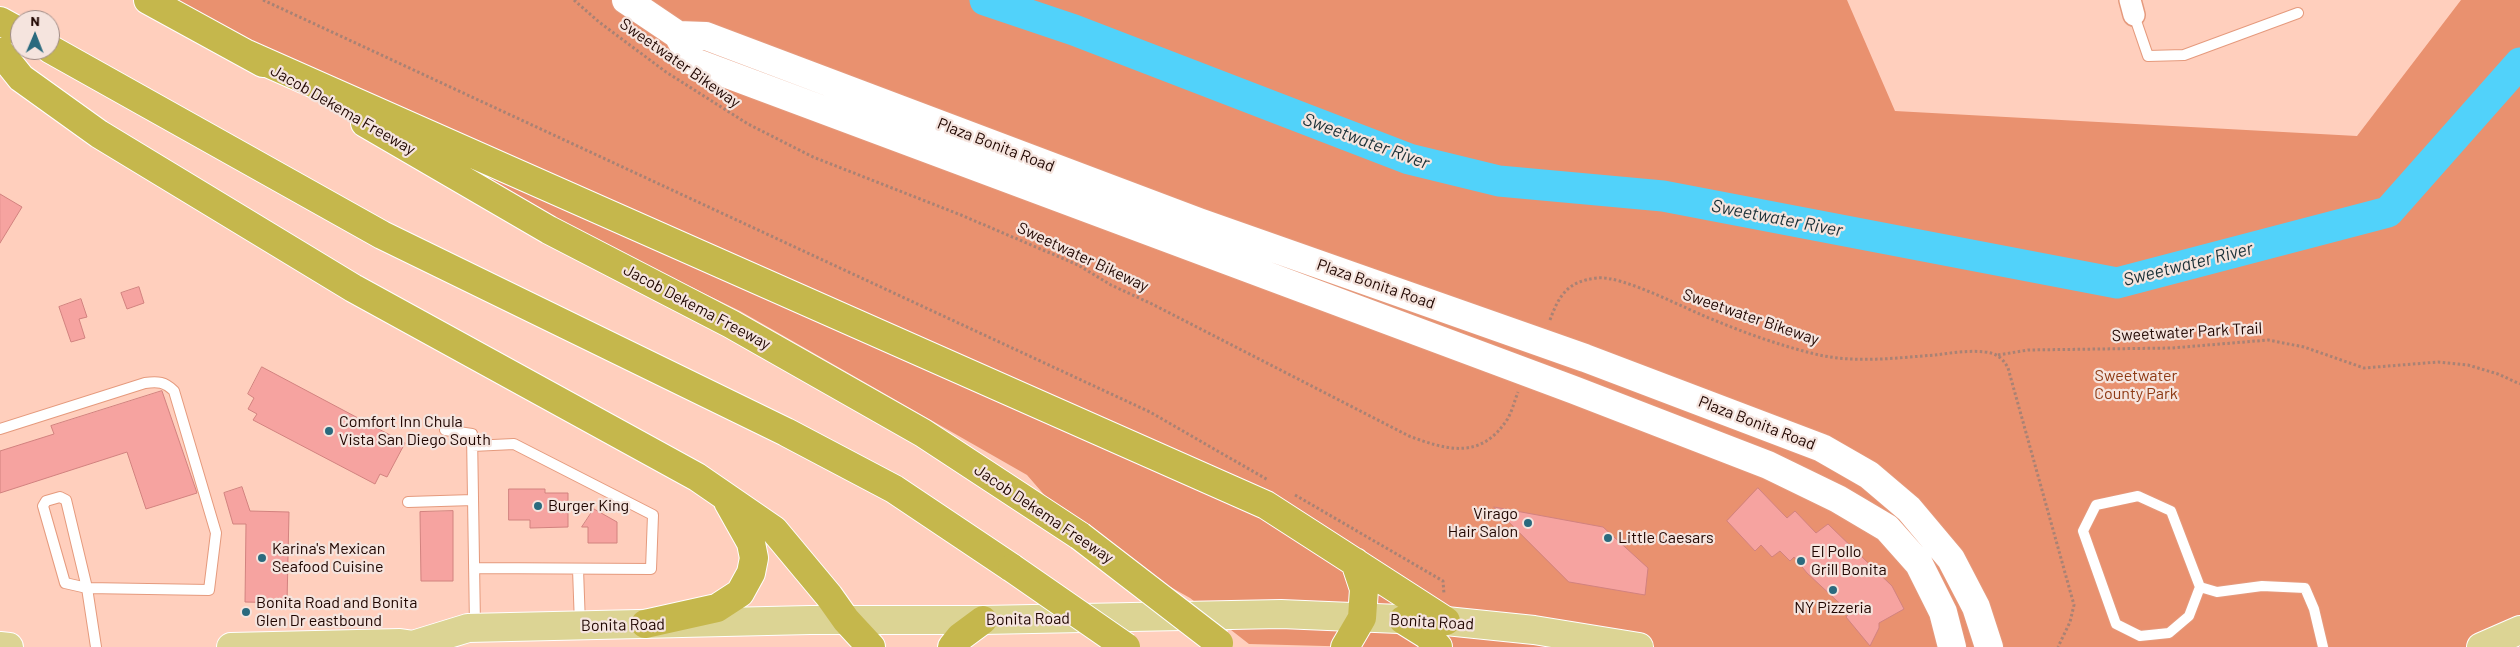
<!DOCTYPE html>
<html>
<head>
<meta charset="utf-8">
<style>
	body { margin:0 }
	#map { position:relative; width:2520px; height:647px; overflow:hidden; background:#ffcfbd; font-family:Barlow,sans-serif }
	canvas { display:block }
	.north { position:absolute; left:10px; top:10px; width:50px; height:50px; box-sizing:border-box; background:#f5e4de; border:1px solid #a08b85; border-radius:50%; rotate:1deg; font-size:14px; font-weight:700; line-height:20px; text-align:center; color:#200600 }
	.north::after { content:''; display:block; margin:auto; width:18px; height:22px; background:#2a6a7e; clip-path:polygon(50% 0,100% 100%,50% 72%,0 100%) }
</style>
</head>
<body>
<div id="map">
<canvas width="2520" height="647"></canvas>
<div class="north">N</div>
</div>
<script>
const ctx = document.querySelector('canvas').getContext('2d');
ctx.lineJoin = 'round';
function fillPath(path, color) { ctx.fillStyle = color; ctx.fill(path, 'evenodd'); }
function trace(path, color, width, dash) { ctx.strokeStyle = color; ctx.lineWidth = width; ctx.lineCap = dash ? 'butt' : 'round'; ctx.setLineDash(dash || []); ctx.stroke(path); }
function write(font, color, halo, rows, align = 'center') {
  ctx.font = font + ' Barlow,sans-serif'; ctx.lineWidth = 4.5; ctx.setLineDash([]); ctx.textBaseline = 'middle'; ctx.strokeStyle = halo; ctx.fillStyle = color; for (const [text, x, y, turn = 0] of rows) {
    ctx.save(); ctx.translate(x, y); ctx.rotate((+turn || 0) * Math.PI / 180); ctx.textAlign = isNaN(turn) ? turn : align; if (halo) ctx.strokeText(text, 0, 0); ctx.fillText(text, 0, 0); ctx.restore();
  }
}
const green = new Path2D(`
	M148 0H1847L1895 111 2357 136 2461 0H2520V647H1363L1249 644 1190 598 1080 536 1027 475 740 311 554 220Z`);
const river = new Path2D(`
	M985 0 1074 30 1409 159 1499 181 1663 196 2117 283 2388 212 2520 63`);
const building = new Path2D(`
	M0 194 22 207 0 243Z
	M139 287 144 303 127 309 121 293Z
	M81 299 87 317 79 319 85 338 71 342 59 307Z
	M262 367 405 443 387 477 380 474 375 484 253 420 257 414 248 409 254 398 248 394Z
	M162 391 197 493 146 509 127 452 0 493V451L54 434 51 426Z
	M242 487 250 511 289 512 287 603 245 602 246 524H233L224 493Z
	M1758 488 1787 518 1795 511 1816 533 1828 524 1892 586 1904 609 1879 623V628L1870 646 1846 617 1850 613 1807 573 1794 557 1790 561 1780 551 1772 557 1761 545 1755 551 1727 521Z
	M509 489H545V493H568V527L530 528V520H509Z
	M1494 507 1603 527 1648 568 1645 595 1569 582Z
	M594 509 617 522V543H588V527H582Z
	M453 511V581H421L420 512Z`);
const path = new Path2D(`
	M263 0 1150 412 1268 480
	M574 0 599 22 666 72 748 124 813 157 961 215 1078 265 1111 285 1152 304 1409 436C1444 449 1478 460 1504 424 1511 416 1514 402 1518 392
	M1550 320C1559 295 1568 281 1597 278 1623 275 1687 310 1714 320 1745 333 1779 345 1811 353 1852 364 1894 358 1935 355 1951 353 1969 350 1985 352 1996 353 2003 358 2008 368L2074 605 2070 622 2058 647
	M1998 355 2028 350 2172 348 2268 340 2304 347 2364 368 2438 362 2468 365 2498 374 2520 384
	M1295 495 1443 581 1444 594`);
const lane = new Path2D(`
	M2134 15 2148 56 2184 55 2298 13
	M0 429 145 383C158 381 165 382 174 391L216 533 209 590 87 588 65 583 43 506 46 501 60 497 66 500 87 588 96 647
	M445 430 472 434 475 626
	M472 446 514 444 653 515 651 569 474 568
	M2138 496 2171 511 2200 587 2189 616 2169 633 2140 636 2116 624 2083 531 2096 505Z
	M408 502 473 500
	M578 569 580 625
	M2200 587 2217 592 2262 586 2305 588 2314 609 2323 647`);
const street = new Path2D(`
	M2130 0 2134 15`);
const secondary = new Path2D(`
	M626 0 678 35 692 61 1574 390 1768 465 1838 499 1887 528 1919 564 1943 612 1952 647
	M678 35 706 36 1199 222 1585 358 1822 448 1869 475 1909 509 1951 559 1976 607 1989 647`);
const primary = new Path2D(`
	M416 644 468 628 810 620H983L1281 614 1446 621 1534 630 1639 647
	M0 646 9 647
	M231 647 400 643 428 647
	M2481 647 2520 630`);
const highway = new Path2D(`
	M148 0 263 63
	M0 21 20 32
	M50 49 382 235 786 432 894 489 1012 568
	M0 52 21 78 99 134 353 288 697 477 774 530 829 596 846 620 871 647
	M247 54 1266 505 1446 621
	M365 123 549 230 731 324 923 433 1080 536
	M1403 620 1427 635 1438 647
	M645 624 717 608 740 593 751 573 754 558 751 543 728 502
	M952 647 960 637 983 620
	M1345 647 1362 618 1364 589 1355 562`);
const highwayBridge = new Path2D(`
	M1080 536 1219 643
	M1012 568 1126 647`);
const markers = [
	[329,431,5,"#2a6a7e"],
	[538,506,5,"#2a6a7e"],
	[1528,523,5,"#2a6a7e"],
	[1608,538,5,"#2a6a7e"],
	[262,558,5,"#2a6a7e"],
	[1801,561,5,"#2a6a7e"],
	[1833,590,5,"#2a6a7e"],
	[246,612,5,"#2a6a7e"]
];
const streetNames = [
	["Sweetwater Bikeway",680,63,35],
	["Jacob Dekema Freeway",343,110,30],
	["Plaza Bonita Road",996,145,21],
	["Sweetwater Bikeway",1083,257,25],
	["Plaza Bonita Road",1376,284,19],
	["Jacob Dekema Freeway",697,307,28],
	["Sweetwater Bikeway",1751,317,19],
	["Sweetwater Park Trail",2187,332,-3],
	["Plaza Bonita Road",1757,423,21],
	["Jacob Dekema Freeway",1044,514,34],
	["Bonita Road",1028,619,-1],
	["Bonita Road",1432,622,3],
	["Bonita Road",623,625,-1]
];
const parkNames = [
	["Sweetwater",2136,376],
	["County Park",2136,394]
];
const poiNames = [
	["Comfort Inn Chula",339,422],
	["Vista San Diego South",339,440],
	["Burger King",548,506],
	["Virago",1518,514,"right"],
	["Hair Salon",1518,532,"right"],
	["Little Caesars",1618,538],
	["Karina's Mexican",272,549],
	["Seafood Cuisine",272,567],
	["El Pollo",1811,552],
	["Grill Bonita",1811,570],
	["Bonita Road and Bonita",256,603],
	["Glen Dr eastbound",256,621],
	["NY Pizzeria",1833,608,"center"]
];
const waterNames = [
	["Sweetwater River",1366,141,20],
	["Sweetwater River",1777,218,11],
	["Sweetwater River",2188,264,-14]
];
fillPath(green, '#e9916f');
trace(river, '#51d2fa', 31);
fillPath(building, '#f6a3a0');
trace(building, '#d2827f', 1);
trace(lane, '#e59a7d', 12);
trace(street, '#e59a7d', 24);
trace(secondary, '#e59a7d', 30);
trace(primary, '#fff', 30);
trace(highway, '#fff', 30);
trace(path, '#a98274', 3, [2.5, 2.5]);
trace(lane, '#fff', 10);
trace(street, '#fff', 21);
trace(secondary, '#fff', 28);
trace(primary, '#dcd494', 28);
trace(highway, '#c5b74c', 28);
trace(highwayBridge, '#fff', 30, []);
trace(highwayBridge, '#c5b74c', 28);
for (const [x, y, r, color] of markers) { const dot = new Path2D(); dot.arc(x, y, r, 0, 2 * Math.PI); ctx.fillStyle = color; ctx.fill(dot); trace(dot, '#f5e4de', 2); }
write('16px', '#200600', '#f5e4de', streetNames);
write('16px', '#8d3913', '#f5e4de', parkNames);
write('16px', '#200600', '#f5e4de', poiNames, 'left');
write('italic 18px', '#1b3138', '#f5e4de', waterNames);
</script>
</body>
</html>
